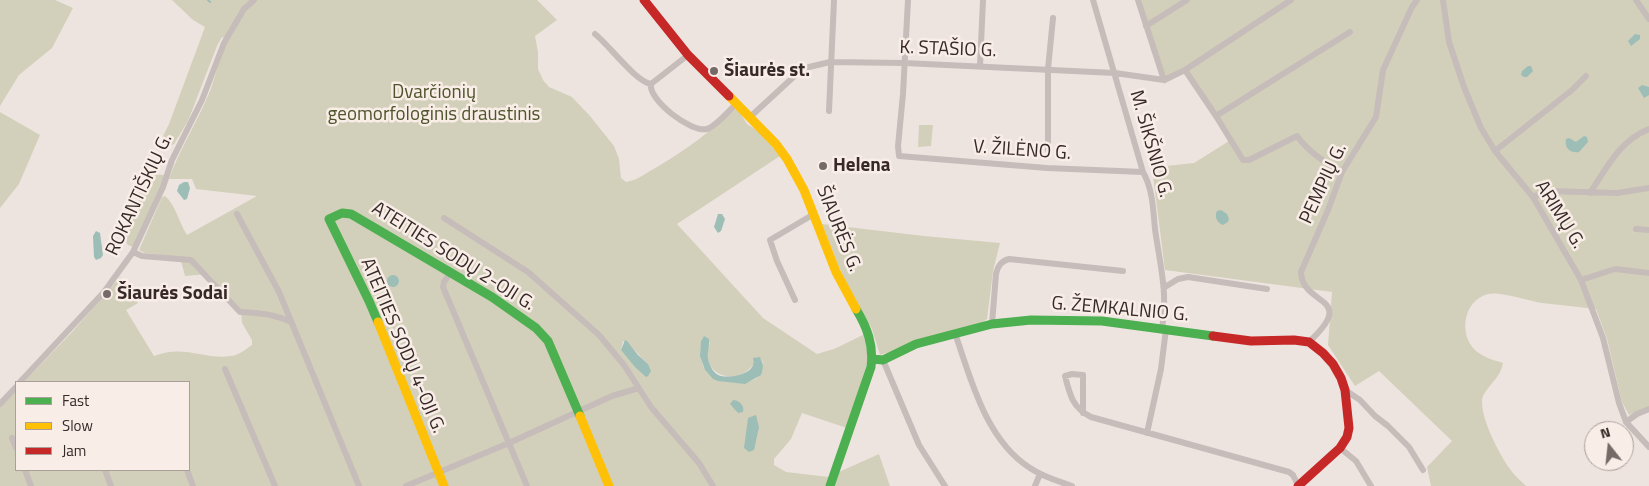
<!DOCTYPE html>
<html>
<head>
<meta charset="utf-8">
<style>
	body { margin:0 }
	#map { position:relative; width:1649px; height:486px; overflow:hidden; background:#ede4e0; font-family:"Titillium Web",sans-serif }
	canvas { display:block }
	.legend { position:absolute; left:15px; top:381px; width:175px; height:90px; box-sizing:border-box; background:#f9ede7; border:1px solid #ab9f9a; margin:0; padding:6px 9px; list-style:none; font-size:15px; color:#362927 }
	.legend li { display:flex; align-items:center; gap:10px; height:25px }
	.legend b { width:25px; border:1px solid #ab9f9a }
	.north { position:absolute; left:1584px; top:421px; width:50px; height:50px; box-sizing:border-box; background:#f9ede7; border:1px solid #ab9f9a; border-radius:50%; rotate:344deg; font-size:14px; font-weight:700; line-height:20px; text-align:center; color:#362927 }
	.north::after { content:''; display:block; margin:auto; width:18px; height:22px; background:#766a68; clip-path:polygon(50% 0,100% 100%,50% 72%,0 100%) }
</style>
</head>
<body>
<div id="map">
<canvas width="1649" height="486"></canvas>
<ul class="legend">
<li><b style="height:6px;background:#4caf50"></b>Fast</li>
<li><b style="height:6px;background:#ffc107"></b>Slow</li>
<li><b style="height:6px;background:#c62828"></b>Jam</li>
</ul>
<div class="north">N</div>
</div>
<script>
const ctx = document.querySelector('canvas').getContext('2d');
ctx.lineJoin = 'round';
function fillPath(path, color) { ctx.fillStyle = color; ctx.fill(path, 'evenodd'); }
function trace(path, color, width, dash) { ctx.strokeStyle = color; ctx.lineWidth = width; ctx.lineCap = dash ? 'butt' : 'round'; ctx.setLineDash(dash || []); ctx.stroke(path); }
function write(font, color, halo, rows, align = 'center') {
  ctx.font = font + ' "Titillium Web",sans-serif'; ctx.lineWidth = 5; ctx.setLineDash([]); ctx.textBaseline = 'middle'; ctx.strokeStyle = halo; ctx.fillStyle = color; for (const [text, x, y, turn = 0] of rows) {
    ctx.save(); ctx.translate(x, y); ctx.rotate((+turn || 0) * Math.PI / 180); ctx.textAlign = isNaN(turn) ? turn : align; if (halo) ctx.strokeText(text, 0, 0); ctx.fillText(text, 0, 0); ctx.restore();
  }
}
const green = new Path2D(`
	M0 0H55L73 8 52 48 19 75 0 106Z
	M172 0H537L557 20 535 36 538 52V69L543 80 549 87 572 97 590 116 614 146 619 159 621 178 626 182C638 180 646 173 657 167 686 150 712 130 737 108L747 124 760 132 780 156 677 224 763 318 817 354 834 349 865 334 868 351 867 364 847 428 802 413 791 439 774 459V465L786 472 829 477 826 486H0V407L16 390V470H189V382H24L72 332 120 277 138 303 126 310 154 356C184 344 204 360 231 356 239 355 246 349 252 345V340L242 323 241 309 208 274 185 276 180 257 145 253 139 250 162 197 165 196C176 205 179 223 187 235L257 196 196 189 192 179H169C180 148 198 121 210 91 216 75 220 56 228 40L222 37 217 46 188 121 174 144 163 149 160 147V142L169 124 205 27 193 20ZM702 338 710 343C698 375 736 388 754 364L753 360 761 359 763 362 757 378C748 383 741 383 731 382 703 381 698 362 702 338ZM623 341C633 346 640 357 648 364L621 350Z
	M1136 0H1649V407L1629 415 1622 402 1607 339 1596 309C1578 307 1560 305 1542 303 1530 301 1498 291 1488 294 1464 300 1458 333 1475 350 1483 357 1493 360 1503 363 1501 377 1489 384 1483 396 1477 412 1500 456 1510 469 1514 475 1521 481 1526 486H1431L1427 467 1452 441 1379 371 1355 386 1328 345 1332 292 1165 270 1153 176 1166 168V166L1194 163 1229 141 1184 73 1164 84Z
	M0 112 40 135 19 184 0 208Z
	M919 125H933L931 146 918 147Z
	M148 174 164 175 162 186 133 247 128 245 126 242C123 228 136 216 138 203 140 191 139 187 145 175Z
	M822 224 924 236 1000 243 993 271 987 319 981 323 880 355 872 329 843 277Z
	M879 454 890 486H834L839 472Z`);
const water = new Path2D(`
	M1635 34 1640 35V39L1631 46 1628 41Z
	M1528 66H1531L1533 71 1527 77H1524L1521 75 1522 71Z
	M1642 85 1649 87V95L1644 98 1638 88Z
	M1584 136 1587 137 1588 142 1579 152C1570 154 1564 147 1566 139L1569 138 1576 142Z
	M184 182H188L190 188 187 199 184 200 177 191 179 185Z
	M1221 210 1227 214 1229 219 1228 222 1223 225C1217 223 1214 216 1217 211Z
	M718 214H722L725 219 721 231 718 233 714 227Z
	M96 231 100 233 103 255 101 258 96 260 94 257 93 236Z
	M387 281a6 6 0 1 1 12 0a6 6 0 1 1-12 0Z
	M704 336 709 339C710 350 705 354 710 365 712 370 716 375 721 376 729 378 750 375 753 365 754 363 753 360 753 358L760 357C763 364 764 366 761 375L745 384 718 381 713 379 705 370 700 356 701 341Z
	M625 340 627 341 638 355 648 364 651 371 648 376 646 377 635 367 621 350Z
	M733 400C739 400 745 406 743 412L738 413 730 404Z
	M756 415 759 427 754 450 749 452 744 448 748 418Z`);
const stream = new Path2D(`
	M208 0 210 2`);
const street = new Path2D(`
	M908 0 903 94 898 146 899 156 1047 168 1143 172
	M1093 0 1143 172C1153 190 1153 209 1155 229 1160 265 1168 291 1162 329
	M1138 0 1164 80 1185 70 1216 116 1243 160H1249L1297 136C1308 151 1325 163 1342 172
	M1443 0 1449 42 1464 87 1481 128 1495 151 1533 197 1581 280 1603 338 1619 403 1626 422 1649 447
	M1636 0 1649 19
	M1146 26 1187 0
	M595 34C610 46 635 81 651 84 648 100 691 133 707 129 715 127 730 110 736 104
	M980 66 983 0
	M1185 70 1291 0
	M651 84 688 55
	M829 111 834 0
	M1216 116 1350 32
	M750 117 800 71 809 67 830 62 904 63 1115 73 1164 80
	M1048 150V69L1053 18
	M1495 151 1572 90 1586 76
	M1590 193C1606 169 1620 140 1649 129
	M1533 197 1547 191 1617 193 1649 188
	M237 214 279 292 359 486
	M444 218 528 272 599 335 624 365 651 407 699 463 713 486
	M1636 229 1649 230
	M133 252 142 256 191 260 240 312C259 313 274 314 291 322
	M450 273 444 282 443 287 527 486
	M1581 280 1615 269 1649 273
	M1165 287 1178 279 1188 277 1267 289
	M795 300 777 261 770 240 814 214
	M992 324 996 274C998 266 1001 261 1009 259L1123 271
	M955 333C971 380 986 440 1030 468 1043 477 1058 481 1072 486
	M1309 342C1359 295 1302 307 1301 272L1328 210 1342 172 1376 117 1383 70 1412 7 1417 0
	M883 360 919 445 945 486
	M225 369 275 486
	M20 382 104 292 133 252 163 187 172 160 202 100 224 43 244 9 254 0
	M1345 390 1360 400 1375 416 1388 426 1409 447 1423 470
	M0 404 16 387
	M1083 413V375L1072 374 1065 376C1070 396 1073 408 1091 417L1289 472 1293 475 1298 485
	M1626 422 1637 414 1649 409
	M1147 433 1161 369 1166 329
	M12 438 16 448
	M1340 448 1356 461 1371 486
	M25 470 31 486
	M105 470 111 486
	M187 470 193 486
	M406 486 509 443 612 396 639 388
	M1035 486 1040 474`);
const fast = new Path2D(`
	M378 322 369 301 329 219 342 213 351 214 492 297 536 328 548 341 580 416
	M872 359 883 360 916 344 992 324 1031 320 1102 321 1213 336
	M830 486 871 367C874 345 867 327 856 309`);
const slow = new Path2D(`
	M729 96 776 144 787 159 804 190 836 272 856 309
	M378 322 444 486
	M580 416 609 486`);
const jam = new Path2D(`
	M644 0 688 55 729 96
	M1213 336 1251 341 1294 340 1309 342 1323 353 1333 364 1341 378 1345 390 1349 428 1347 437 1340 448 1298 486`);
const markers = [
	[714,71,5,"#766a68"],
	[823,166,5,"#766a68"],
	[107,294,5,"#766a68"]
];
const streetNames = [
	["K. STAŠIO G.",948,50,2],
	["M. ŠIKŠNIO G.",1150,144,74],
	["V. ŽILĖNO G.",1022,151,4],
	["PEMPIŲ G.",1324,184,-65],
	["ROKANTIŠKIŲ G.",140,195,-65],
	["ARIMŲ G.",1559,215,58],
	["ŠIAURĖS G.",838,229,68],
	["ATEITIES SODŲ 2-OJI G.",453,257,32],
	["G. ŽEMKALNIO G.",1120,310,5],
	["ATEITIES SODŲ 4-OJI G.",402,346,67]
];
const poiNames = [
	["Šiaurės st.",724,71],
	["Helena",833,166],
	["Šiaurės Sodai",117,294]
];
const parkNames = [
	["Dvarčionių",434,93],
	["geomorfologinis draustinis",434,115]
];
fillPath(green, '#d2d0ba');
fillPath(water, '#9cbeb7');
trace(stream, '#9cbeb7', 2);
trace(street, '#c6bcb9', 6);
trace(fast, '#4caf50', 9);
trace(slow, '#ffc107', 9);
trace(jam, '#c62828', 9);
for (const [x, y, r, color] of markers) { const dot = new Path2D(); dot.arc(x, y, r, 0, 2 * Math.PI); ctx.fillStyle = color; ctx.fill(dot); trace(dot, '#f9ede7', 2); }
write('19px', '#362927', '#f9ede7', streetNames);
write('bold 19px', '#362927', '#f9ede7', poiNames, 'left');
write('19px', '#4e542b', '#f9ede7', parkNames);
</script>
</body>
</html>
